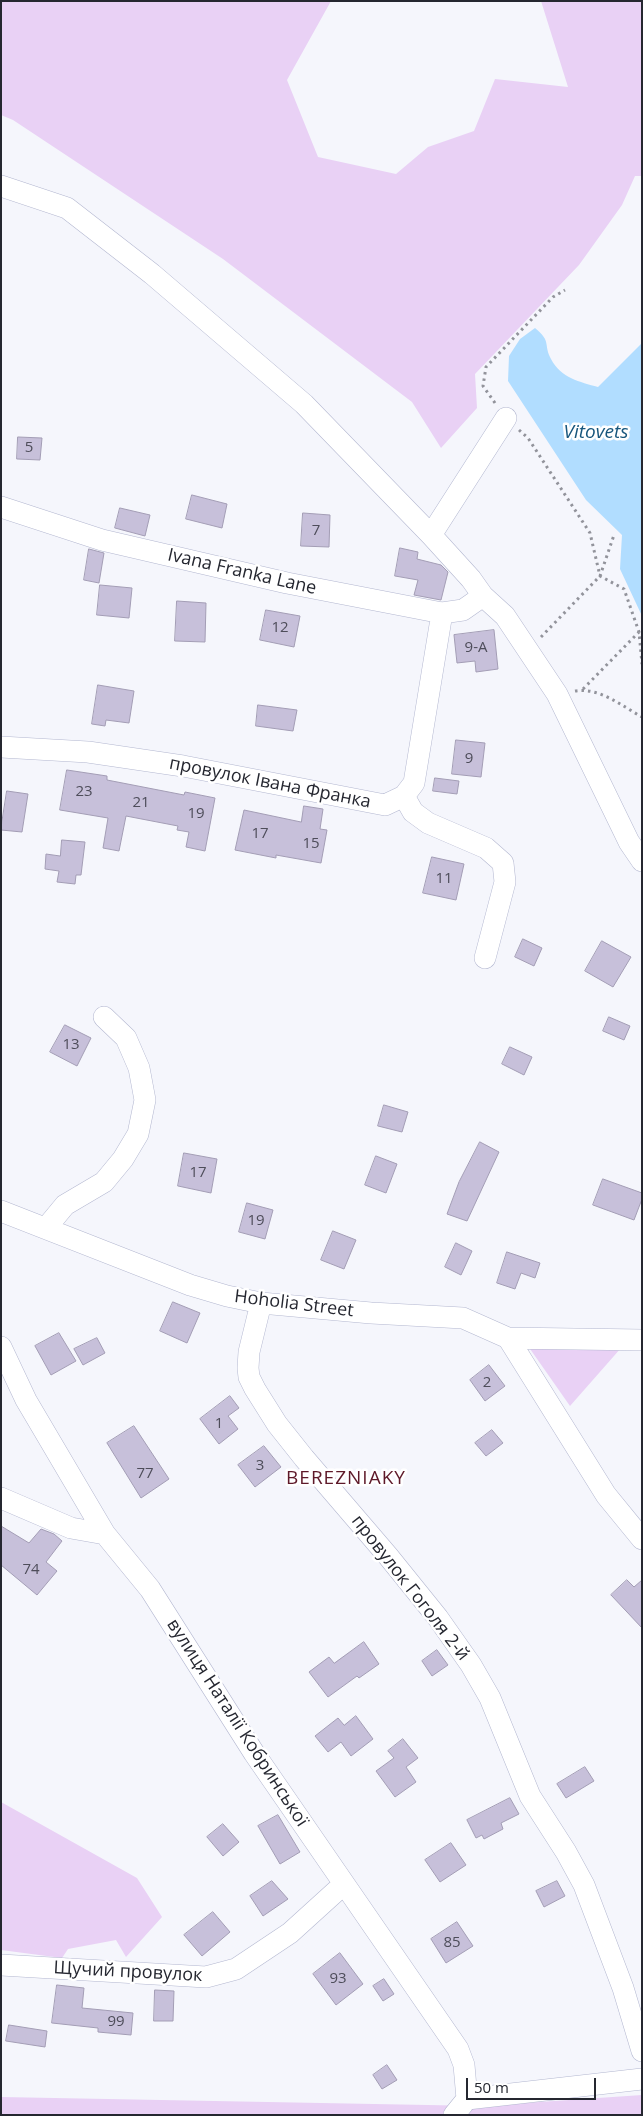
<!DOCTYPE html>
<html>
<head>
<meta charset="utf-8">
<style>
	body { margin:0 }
	#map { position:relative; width:643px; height:2116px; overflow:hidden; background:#f5f6fc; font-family:"Open Sans",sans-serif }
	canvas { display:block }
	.frame { position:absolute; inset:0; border:2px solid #252730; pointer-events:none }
	.scale { position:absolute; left:466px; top:2078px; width:130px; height:22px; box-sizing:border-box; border:2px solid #252730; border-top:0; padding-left:6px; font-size:15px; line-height:18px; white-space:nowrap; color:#252730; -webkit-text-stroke:4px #fff; paint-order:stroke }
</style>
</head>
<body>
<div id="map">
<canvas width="643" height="2116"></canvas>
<div class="frame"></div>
<div class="scale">50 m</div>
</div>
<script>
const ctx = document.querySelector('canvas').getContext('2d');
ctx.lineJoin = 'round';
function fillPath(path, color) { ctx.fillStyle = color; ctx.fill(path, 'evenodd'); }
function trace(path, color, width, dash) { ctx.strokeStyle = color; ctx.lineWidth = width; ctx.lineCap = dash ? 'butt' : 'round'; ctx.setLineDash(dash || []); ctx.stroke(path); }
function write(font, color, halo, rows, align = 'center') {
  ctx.font = font + ' "Open Sans",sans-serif'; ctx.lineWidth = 5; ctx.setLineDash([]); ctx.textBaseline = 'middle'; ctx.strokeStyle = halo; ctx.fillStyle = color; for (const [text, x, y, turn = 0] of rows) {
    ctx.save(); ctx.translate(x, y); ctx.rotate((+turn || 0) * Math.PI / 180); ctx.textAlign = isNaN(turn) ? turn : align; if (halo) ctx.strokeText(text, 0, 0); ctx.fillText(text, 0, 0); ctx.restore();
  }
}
const green = new Path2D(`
	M1 1H331L287 80 318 157 396 174 428 147 474 131 495 79 568 87 541 1H642V176H635L622 205 579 265 475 374 477 408 441 448 412 402 223 259 13 120 1 115Z
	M528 1346 621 1348 570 1406Z
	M1 1802 137 1878 162 1917 126 1957 116 1940 68 1949 62 1958 1 1950Z
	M642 2095V2115H1V2097L481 2106Z`);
const water = new Path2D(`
	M535 328C552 342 543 344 551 359 561 378 580 382 598 387L642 343V616L620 569 622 535 586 500 508 381 509 356 520 339Z`);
const building = new Path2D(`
	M18 437 42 438 40 460 17 459Z
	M192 495 227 504 222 528 186 519Z
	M120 508 150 515 145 536 115 528Z
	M303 513 330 515 329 547 301 546Z
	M400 548 418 552 417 559 441 565 448 572 441 600 414 595 418 580 395 576Z
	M89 549 104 553 99 583 84 580Z
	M100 585 132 588 129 618 97 615Z
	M177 601 206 603 205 642 175 641Z
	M266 610 300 616 294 647 260 640Z
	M494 630 498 669 476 672 475 661 457 663 454 635Z
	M98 685 134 691 129 723 106 720 105 726 92 724Z
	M258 705 297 710 293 731 256 726Z
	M456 740 485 743 481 777 452 774Z
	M67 770 107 776V780L184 795 185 792 215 798 205 851 186 847 189 832 177 830 178 826 126 816 119 851 103 848 108 818 60 810Z
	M435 778 459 781 457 794 433 791Z
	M7 791 28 794 22 832 1 830Z
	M304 806 323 809 320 829 327 830 321 863 276 855V858L235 850 244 810 301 822Z
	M62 840 85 842 81 875H76L75 884 57 882 59 871 45 869 46 854 60 856Z
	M432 857 464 864 456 900 423 893Z
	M523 939 542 948 534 966 515 957Z
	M602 941 631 957 613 987 585 971Z
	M609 1017 630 1026 624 1040 603 1031Z
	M65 1025 91 1038 77 1066 50 1052Z
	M510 1047 532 1057 524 1075 502 1064Z
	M384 1105 408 1112 402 1132 378 1126Z
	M480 1142 499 1152 467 1221 447 1214 459 1182Z
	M184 1153 217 1159 211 1193 178 1186Z
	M376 1156 397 1164 386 1193 365 1185Z
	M603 1179 642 1193V1199L634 1220 593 1205Z
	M247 1203 273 1210 265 1239 239 1232Z
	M333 1231 356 1240 344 1269 321 1260Z
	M456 1243 472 1251 461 1275 445 1267Z
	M507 1252 540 1263 535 1278 521 1273 515 1289 497 1283Z
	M173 1302 200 1313 187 1343 160 1331Z
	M59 1333 76 1361 51 1375 35 1346Z
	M97 1338 105 1353 83 1365 74 1349Z
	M489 1365 505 1386 485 1401 470 1380Z
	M230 1396 239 1408 228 1416 238 1429 219 1444 200 1419Z
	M134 1426 169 1479 141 1498 107 1443Z
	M492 1430 503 1443 486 1456 475 1443Z
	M264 1446 281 1467 255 1487 238 1465Z
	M1 1526 29 1543 41 1529 54 1534 62 1541 46 1562 57 1571 37 1595 1 1565Z
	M627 1580 634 1587 642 1580V1628L611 1595Z
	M364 1642 379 1664 359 1678 357 1676 328 1697 309 1672 329 1657 334 1663Z
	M437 1650 448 1665 432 1676 422 1661Z
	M356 1716 373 1739 351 1756 341 1742 328 1752 315 1736 338 1718 344 1725Z
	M403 1739 418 1758 406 1767 416 1782 395 1797 376 1771 394 1758 388 1751Z
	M585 1767 594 1781 566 1798 557 1784Z
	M510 1798 519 1814 501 1823 503 1829 484 1839 482 1835 476 1838 467 1820Z
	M278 1815 300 1852 280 1864 258 1826Z
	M223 1824 239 1842 223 1856 207 1837Z
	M451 1843 466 1865 440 1882 425 1860Z
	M272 1881 288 1899 263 1916 250 1896Z
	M557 1881 565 1896 544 1907 536 1891Z
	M213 1912 230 1932 202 1956 184 1935Z
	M457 1922 473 1946 446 1963 431 1939Z
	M340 1953 363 1984 336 2005 313 1974Z
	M384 1979 394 1994 383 2001 373 1986Z
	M57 1985 84 1988 82 2008 133 2013 131 2035 98 2032V2028L52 2023Z
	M155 1990 174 1991 173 2021H154Z
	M9 2025 47 2031 45 2047 6 2041Z
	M387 2065 397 2080 382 2089 373 2075Z`);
const path = new Path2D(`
	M495 403 483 386 486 367 553 297 565 290
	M519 430 528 438 590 533 600 576 624 589 639 632 642 664
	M541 637 600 576 614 535
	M583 689 639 632
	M575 691C599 687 622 706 642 717`);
const minor = new Path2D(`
	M1 186 67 208 152 274 304 404 431 535 471 579 483 596 505 616 557 694 629 842 642 861
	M1 507 102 540 287 583 442 613 463 610 483 596
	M431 535 506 418
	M1 747 88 752 183 766 385 805 404 796 414 783 442 613
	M404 796 413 812 428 823 486 848 503 863 505 882 485 958
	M1 1211 190 1285 227 1296 261 1303 371 1313 463 1318 508 1338 642 1340
	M46 1228 65 1205 104 1182 123 1159 138 1134 145 1100 139 1068 126 1038 104 1017
	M261 1303 249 1352 248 1368 249 1377 255 1389 277 1424 304 1458 388 1556 438 1618 471 1665 490 1698 530 1796 566 1852 584 1885 623 1988 642 2051
	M508 1338 606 1495 642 1539
	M1 1347 26 1400 105 1534 150 1589 254 1753 458 2049 464 2065 467 2099
	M1 1498 71 1528 105 1534
	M1 1965 206 1977 236 1969 290 1933 344 1884
	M454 2115 467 2099 642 2079`);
const numberNames = [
	["5",29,448],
	["7",316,531],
	["12",280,628],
	["9-А",476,648],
	["9",469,759],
	["23",84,792],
	["21",141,803],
	["19",196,814],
	["17",260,834],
	["15",311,844],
	["11",444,879],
	["13",71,1045],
	["17",198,1173],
	["19",256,1221],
	["2",487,1383],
	["1",219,1424],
	["3",260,1466],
	["77",145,1474],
	["74",31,1570],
	["85",452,1943],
	["93",338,1979],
	["99",116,2022]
];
const streetNames = [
	["Ivana Franka Lane",242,572,13],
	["провулок Івана Франка",270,783,11],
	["Hoholia Street",294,1304,7],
	["провулок Гоголя 2-й",410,1588,52],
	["вулиця Наталії Кобринської",237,1723,57],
	["Щучий провулок",128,1972,3]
];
const waterNames = [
	["Vitovets",596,433]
];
const neighbourhoodNames = [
	["BEREZNIAKY",346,1479]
];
fillPath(green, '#e9d1f5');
fillPath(water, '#b1ddff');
fillPath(building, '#c7c0da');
trace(building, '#a39db5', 1);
trace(minor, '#b3b7d0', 22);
trace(path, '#92939b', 3, [2.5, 4]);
trace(minor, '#fff', 21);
write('15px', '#4e4d5a', null, numberNames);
write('18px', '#252730', '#fff', streetNames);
write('italic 19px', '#17567d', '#fff', waterNames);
ctx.letterSpacing = '1px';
write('19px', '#5e1929', '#fff', neighbourhoodNames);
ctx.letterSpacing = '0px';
</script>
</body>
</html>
